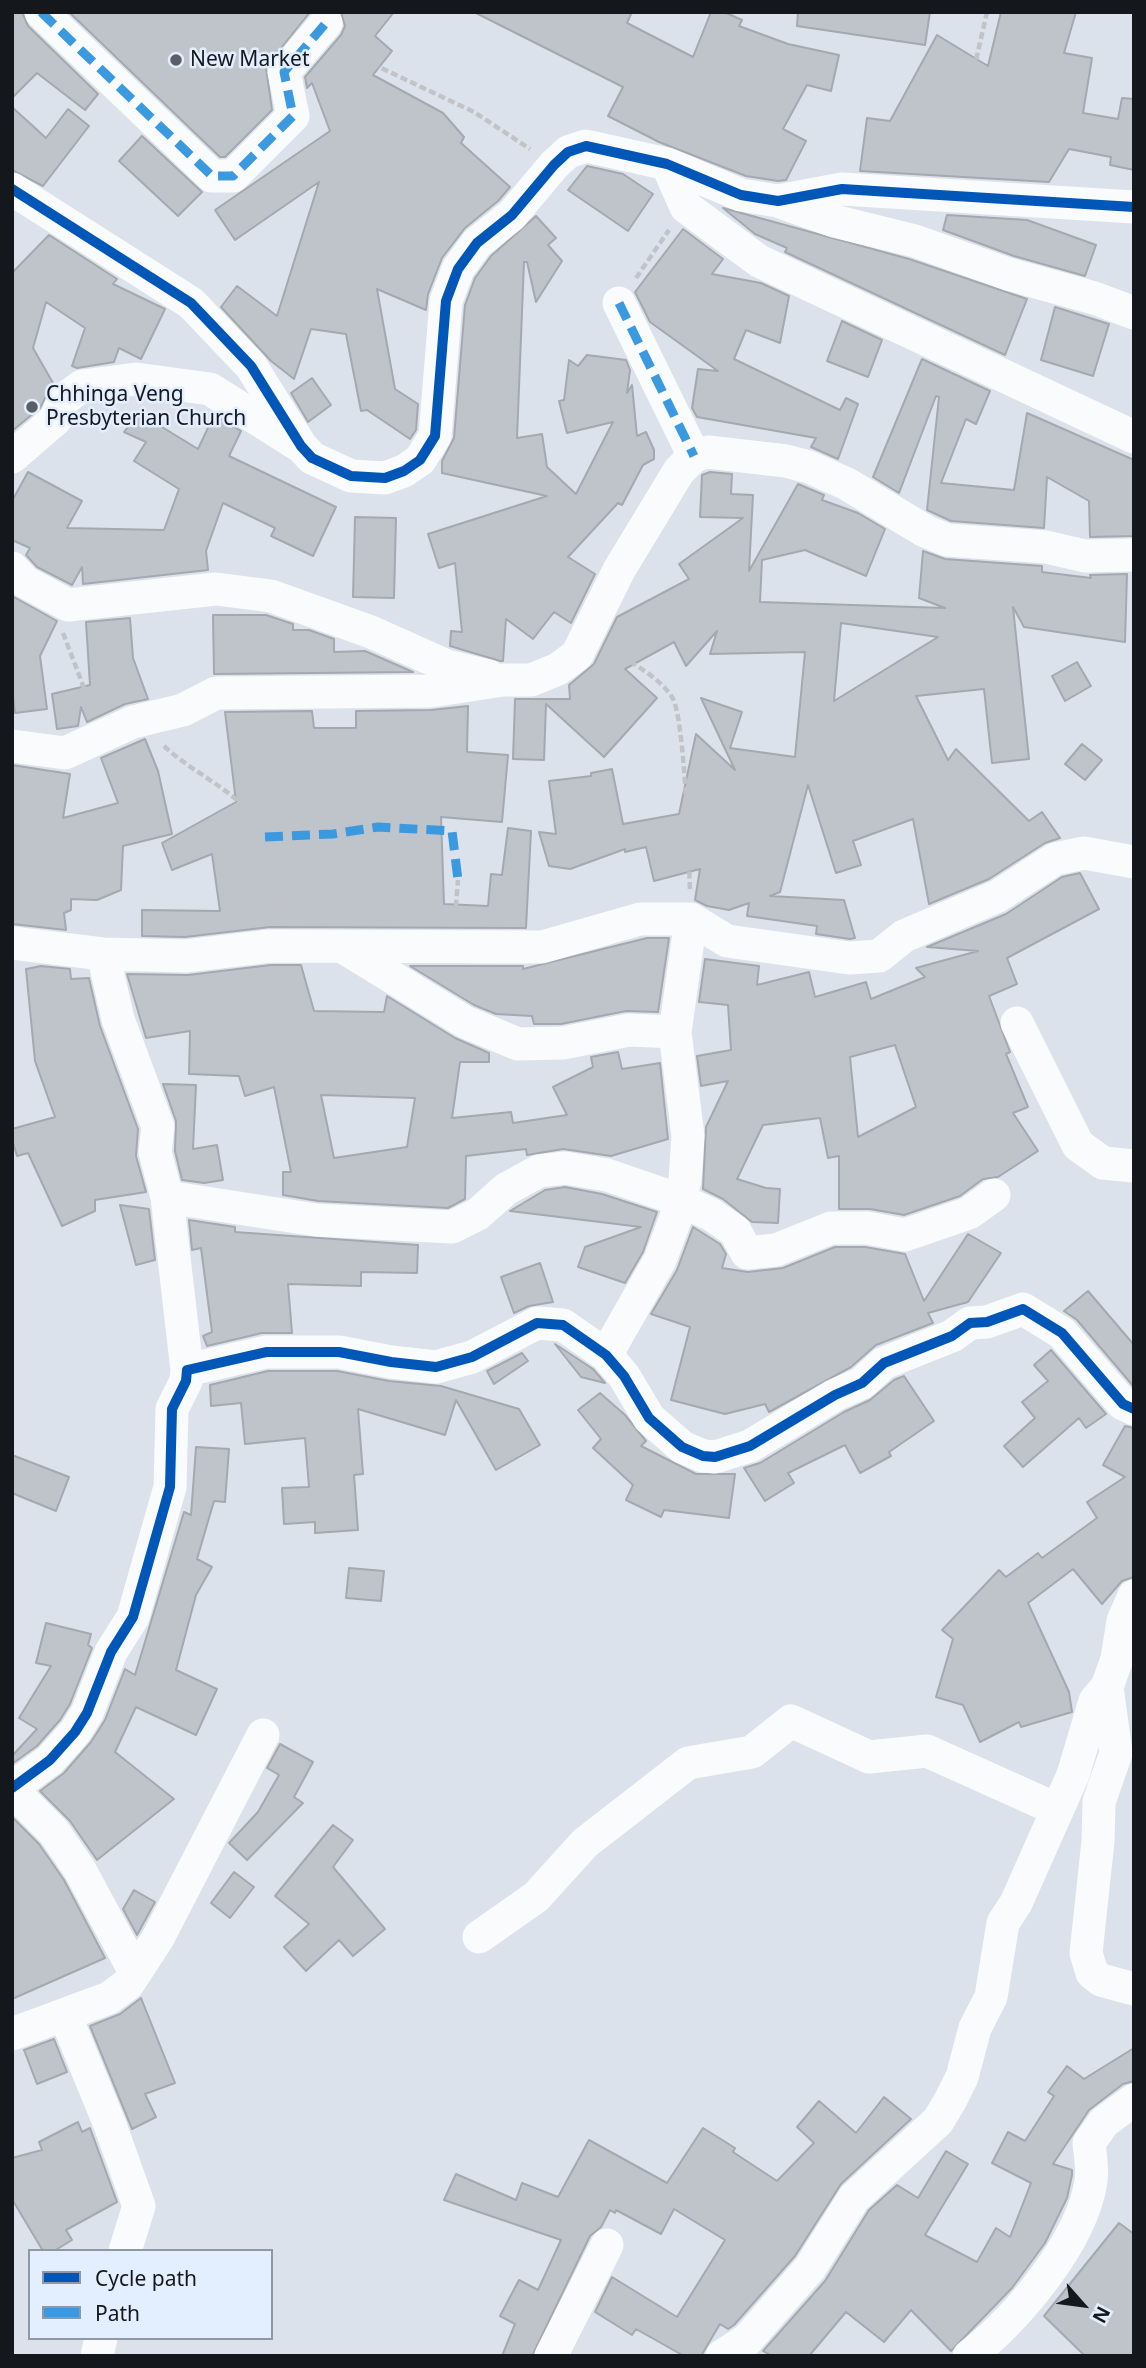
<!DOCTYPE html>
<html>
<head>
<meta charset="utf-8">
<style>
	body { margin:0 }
	#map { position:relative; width:1146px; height:2368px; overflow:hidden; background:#dce2eb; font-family:"Noto Sans",sans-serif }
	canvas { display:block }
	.frame { position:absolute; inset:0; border:14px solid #14181d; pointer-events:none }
	.legend { position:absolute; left:28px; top:2249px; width:245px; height:91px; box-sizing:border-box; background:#e3eeff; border:2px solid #9098a5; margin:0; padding:9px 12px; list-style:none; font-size:21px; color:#14181d }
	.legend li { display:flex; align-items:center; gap:14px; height:35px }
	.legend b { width:35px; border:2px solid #9098a5 }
	.north { position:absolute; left:1048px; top:2270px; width:70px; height:70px; -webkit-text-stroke:5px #e3eeff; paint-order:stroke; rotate:118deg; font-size:19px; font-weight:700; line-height:28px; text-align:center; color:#14181d }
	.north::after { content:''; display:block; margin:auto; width:24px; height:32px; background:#14181d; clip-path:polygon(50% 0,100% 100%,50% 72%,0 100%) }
</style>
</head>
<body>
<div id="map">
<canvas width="1146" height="2368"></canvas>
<div class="frame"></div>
<ul class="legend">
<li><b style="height:9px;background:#0057b8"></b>Cycle path</li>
<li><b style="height:9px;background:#3b9adf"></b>Path</li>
</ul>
<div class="north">N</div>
</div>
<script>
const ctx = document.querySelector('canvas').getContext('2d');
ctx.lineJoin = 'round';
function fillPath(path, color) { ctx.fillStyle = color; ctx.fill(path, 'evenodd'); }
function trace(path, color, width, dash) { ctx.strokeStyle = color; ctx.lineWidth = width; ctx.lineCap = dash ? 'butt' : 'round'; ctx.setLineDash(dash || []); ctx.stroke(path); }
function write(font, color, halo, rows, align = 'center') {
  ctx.font = font + ' "Noto Sans",sans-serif'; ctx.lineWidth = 5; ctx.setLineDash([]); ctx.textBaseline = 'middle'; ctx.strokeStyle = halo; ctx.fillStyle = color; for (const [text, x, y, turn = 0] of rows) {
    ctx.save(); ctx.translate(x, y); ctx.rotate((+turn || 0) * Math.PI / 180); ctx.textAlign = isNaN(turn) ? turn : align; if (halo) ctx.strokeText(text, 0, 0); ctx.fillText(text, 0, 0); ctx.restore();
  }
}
const building = new Path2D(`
	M12 12H22L28 26 98 94 85 110 37 73 12 98Z
	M69 12H310L266 67 272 110 225 157H220Z
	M341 12H394L375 36 392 51 373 75 443 113 464 137 461 143 510 187 498 201 465 228 442 258 428 294 426 310 377 289 395 389 418 404 416 430 410 439 367 410 361 411 346 334 311 329 294 379 271 361 221 307 237 286 277 316 319 182 235 240 215 210 330 131 312 83 307 88 305 77 341 35 345 26Z
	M474 12H632L627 23 693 57 711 12H724L742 20 739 26 788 44 839 55 831 91 807 85 783 129 806 141 786 180 778 181 746 176 659 142 608 116 623 87Z
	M798 12H930L925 45 797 26Z
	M1001 12H1076L1064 53 1092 58 1083 113 1118 119 1122 98 1134 99V170L1110 165 1111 157 1069 149 1049 182 860 171 867 118 890 121 937 35 988 66Z
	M12 107 46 138 68 109 89 126 43 186 12 170Z
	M142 136 202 192 178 216 119 161Z
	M587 166 623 174 653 194 628 231 568 190Z
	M723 208 909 259 1027 299 1005 355 785 252 787 248 755 234Z
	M947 215 1027 220 1096 245 1085 276 1014 256 943 230Z
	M536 216 556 238 548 245 562 261 536 302 527 262H524L517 438 542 434 547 467 576 494 613 422 567 433 559 401 564 400 569 360 578 366 587 355 626 360 630 370 627 393 632 385 637 436 646 432 654 450V459L643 465 622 505 618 503 568 557 595 574 571 623 554 612 533 639 506 619 503 661H500L450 646 451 631 462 632 455 563 439 568 428 534 547 496 442 473V461L454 438 465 305 475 278 491 256Z
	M683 229 723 259 712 274 761 283 789 296 780 343 746 330 734 359 840 410 846 398 858 404 838 459 811 447 816 438 697 417 692 408 698 369 718 371 650 322 635 292Z
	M49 235 117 279 113 284 165 309 141 359 119 348 114 362 77 368 72 366 85 328 46 302 33 348 53 383 40 408 12 431V273Z
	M1055 307 1109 324 1093 376 1041 360Z
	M842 321 882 340 868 377 827 361Z
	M922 359 990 391 976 424 966 419 941 483 1014 490 1027 413 1134 460V536L1090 537 1089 501 1047 477 1044 528 951 521 927 510 939 397 936 396 899 493 873 477Z
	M312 378 331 405 308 422 291 393Z
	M139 413 198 449 214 415 241 431 229 456 336 507 313 556 271 536 275 528 223 503 206 551 208 570 83 584 82 567 72 585 37 567 26 555 30 548 12 540V501L28 472 82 501 67 528 164 530 179 489 134 461 146 442 124 432Z
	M710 472 732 474 731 494 753 495 749 571 798 484 824 495 822 500 858 513 885 529 866 576 805 550 762 560 760 602 945 608 919 598 923 551 945 559 1042 566V572L1091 578 1090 575 1127 574 1125 642 1024 627 1013 607 1029 759 992 763 984 689 916 696 948 760 956 749 1029 821 1042 812 1060 838 1045 843 989 879 929 904 913 819 853 841 861 865 836 873 808 785 780 892 770 896 844 900 855 938 850 939 816 934 817 926 747 916 749 903 729 910 707 906 695 900 700 869 654 881 646 847 625 852V849L570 869 549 866 539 832 556 834 549 781 591 776V773L612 769 623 824 679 814 696 734 735 770 701 698 742 712 730 748 795 757 805 652 710 654 717 631 686 666 674 642 625 669 657 698 604 757 546 704 544 760 513 759 515 699H570L569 685 594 664 617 617 689 579 679 564 743 518 700 517 702 475ZM841 623 938 637 834 701Z
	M355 517 396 518 394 598 353 597Z
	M12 596 57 621 40 656 47 709 15 713 12 687Z
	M213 615H266L293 624V630H309L334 639V652L365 651 413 672 214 674Z
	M130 618 133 658 148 699 125 704 87 722 81 707 78 726 57 729 52 694 90 685 86 622Z
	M1077 662 1091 686 1065 701 1052 676Z
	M468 706 467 752 508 755 502 822 441 817 444 904 488 906 491 874 502 875 508 828 531 831 526 928 270 927 185 937 142 936V910L220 911 212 854 172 870 162 843 236 802 225 712 312 711 314 728H356V711L431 710Z
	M145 739 158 771 172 834 123 846 121 890 97 900 71 899V910L64 913 66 930 12 924V765L70 774 63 818 118 803 101 758Z
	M1082 744 1102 760 1085 780 1065 764Z
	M1080 873 1099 909 1007 958 1017 984 989 996 1010 1052 1006 1054 1028 1107 1013 1113 1038 1151 998 1177 983 1179 960 1196 904 1215 870 1209H839V1156L828 1158 820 1118 763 1125 737 1179 766 1188 780 1189 778 1223 752 1222 723 1199 703 1189 706 1127 728 1081 701 1086 697 1056 731 1050 728 1005 699 1002 705 959 759 966 757 985 809 972 815 997 866 982 871 999 925 977 916 968 978 951 927 947 1006 914 1062 877ZM895 1045 916 1107 858 1137 850 1057Z
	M647 938H669L658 1012 626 1011 561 1024H534L532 1016 496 1014 474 1005 410 966H523V969Z
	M271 965H301L314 1011 384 1012 387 996 455 1038 489 1053V1062H460L452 1118 511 1112 513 1123 567 1115 553 1087 593 1067 591 1057 618 1052 622 1069 660 1063 668 1139 611 1156 563 1149 527 1155 526 1149 466 1156 465 1199 448 1208 318 1201 283 1195V1172H291L274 1087 245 1096 239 1076 189 1074 190 1031 146 1038 127 974 188 975ZM321 1095 415 1098 407 1147 334 1158Z
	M41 966 70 969 71 979 89 978 100 1026 138 1129 136 1156 146 1192 95 1200V1211L62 1226 28 1153 17 1156 12 1139V1129L55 1117 35 1061 26 969Z
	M163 1084 196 1085 193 1149 217 1145 223 1180 204 1183 182 1180 175 1151 176 1121Z
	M565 1187 602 1194 657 1212 643 1252 625 1283 578 1267 585 1247 641 1227 510 1211 545 1190Z
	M120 1205 149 1209 155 1260 136 1265Z
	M189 1220 235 1227V1232L418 1245 417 1273 361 1272V1286L288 1284 292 1333H262L207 1346 203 1336 212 1332 201 1248 192 1250Z
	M693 1227 720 1244 726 1254 722 1268 748 1272 783 1268 835 1247H865L905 1254 924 1301 968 1234 1001 1253 968 1302 928 1313 933 1323 876 1345 851 1367 769 1412 765 1404 725 1414 671 1400 690 1327 651 1314 677 1270Z
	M540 1263 553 1302 529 1306 514 1313 501 1277Z
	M1088 1291 1134 1345V1387L1077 1320 1064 1311Z
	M555 1344 593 1369 605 1383 581 1377Z
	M1051 1350 1106 1414 1086 1428 1079 1418 1023 1467 1004 1446 1035 1418 1022 1402 1048 1381 1034 1365Z
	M522 1353 528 1361 494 1384 487 1371Z
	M268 1371H337L389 1381 441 1386 519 1409 540 1445 496 1470 456 1400 445 1435 358 1409 363 1474 354 1475 358 1530 315 1533V1522L284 1524 282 1488 309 1487 305 1438 245 1444 241 1403 211 1406 210 1385Z
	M904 1376 934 1421 889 1452 891 1456 860 1473 845 1445 788 1473 794 1483 765 1501 744 1468 760 1463 844 1412 870 1400 894 1380Z
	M600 1393 625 1415 646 1441 641 1446 696 1474H735L729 1518 664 1510 661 1517 626 1500 633 1485 593 1448 601 1439 578 1410Z
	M1125 1426 1134 1428V1577L1122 1581 1102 1604 1073 1569 1028 1603 1069 1692 1072 1712 1021 1727 1019 1722 980 1742 963 1705 936 1697 953 1639 942 1630 999 1570 1006 1577 1038 1553 1042 1558 1097 1518 1087 1502 1125 1477 1103 1465Z
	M196 1447 229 1449 225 1502 214 1501 197 1559 212 1567 196 1595 176 1670 217 1689 196 1735 136 1707 115 1752 174 1799 97 1860 70 1821 40 1791 64 1773 91 1742 105 1720 125 1669 135 1675 184 1512 191 1515Z
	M12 1455 69 1477 56 1511 12 1493Z
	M349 1568 384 1571 381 1601 346 1598Z
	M46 1623 91 1634 88 1645 92 1648 70 1704 60 1720 37 1746 12 1764V1756L37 1729 19 1718 51 1666 36 1663Z
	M280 1744 313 1762 294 1797 303 1803 247 1860 229 1843 258 1812 279 1775 267 1768Z
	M12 1817 39 1844 64 1880 105 1958 12 1999Z
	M333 1825 353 1840 333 1867 385 1929 353 1956 339 1940 306 1971 284 1947 309 1924 275 1896Z
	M234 1872 254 1887 230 1918 211 1903Z
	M134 1890 155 1902 137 1935 123 1909Z
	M141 1998 175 2083 145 2094 156 2117 132 2129 90 2026 120 2014Z
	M54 2039 67 2072 37 2084 24 2050Z
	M1134 2048V2081L1123 2084 1089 2110 1053 2164 1072 2170V2175L1067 2198 1045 2243 1012 2288 951 2351 911 2310 884 2342 846 2312 809 2356H772L763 2351 825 2281 869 2210 897 2185 918 2198 946 2151 968 2164 925 2235 977 2262 996 2228 1010 2237 1031 2183 992 2163 1008 2132 1025 2141 1054 2096 1048 2092 1067 2066 1084 2079Z
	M884 2097 911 2119 841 2184 795 2256 734 2325 728 2329 720 2324 701 2356H684L636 2329 632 2335 595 2312 612 2277 677 2317 725 2240 674 2209 661 2234 616 2210 615 2213 610 2210 601 2227 590 2236 532 2356H502L515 2324 500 2316 519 2280 538 2290 561 2240 444 2200 456 2174 516 2200 522 2183 558 2197 589 2140 667 2183 703 2128 735 2148 733 2152 777 2181 814 2143 797 2127 819 2101 856 2133Z
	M78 2122 82 2132 90 2128 117 2202 66 2230 72 2240 54 2251H43L12 2199V2158L42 2150 39 2142Z
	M1119 2223 1134 2234V2356H1085L1044 2316Z`);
const path = new Path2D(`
	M349 42 381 68 474 112 530 149
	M939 167 941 147 966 104 987 12
	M636 278 669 230
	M63 633 92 709
	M612 651C632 663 659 677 672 697 685 717 689 860 690 891
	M164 746C197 777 245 793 265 836 276 861 279 890 287 915
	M455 917 458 880`);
const minor = new Path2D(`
	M41 12 212 176H233L293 116 284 72 326 23
	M667 164 686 207 759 261 1134 437
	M12 189 191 303 251 366 301 446 312 458 351 476 385 478 404 471 420 460 435 436 446 301 458 269 477 243 512 215 554 165 568 152 586 146 667 164 741 195 778 201 842 189 1134 207
	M780 202 834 221 915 241 1008 274 1094 298 1134 313
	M619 303 694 456
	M12 457 56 419 63 400 82 386 136 379 210 389 297 444
	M12 568 25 582 68 605 216 589 271 596 371 632 447 666 489 676
	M12 746 65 753 133 722 183 710 216 693 431 691 503 680H531L558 669 577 655 619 570 679 471 694 456 708 452 786 461 809 467 847 484 925 531 947 540 1046 547 1085 556 1134 555
	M12 943 103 954 186 956 270 946 542 947 640 919H691L727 941 849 958 879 956 904 936 998 896 1055 859 1084 853 1134 862
	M343 947 465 1022 518 1044 563 1043 629 1030 675 1032
	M103 954 118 1019 158 1127 155 1152 167 1197 187 1370
	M1017 1023 1078 1145 1103 1163 1134 1166
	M167 1197 316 1220 452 1227 478 1214 506 1189 539 1171 565 1168 607 1175 680 1200 712 1215 735 1231 747 1253 776 1250 831 1228H867L905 1235 969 1213 994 1195
	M606 1355 660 1260 675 1220 685 1180 688 1136 675 1032 691 919
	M1107 1687 1116 1753 1099 1802 1098 1841 1086 1953 1092 1973 1101 1980 1134 1989
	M12 1788 50 1760 75 1732 87 1713 111 1652 133 1617 170 1487 172 1409 186 1381 187 1370 266 1352H339L391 1362 436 1367 472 1357 537 1323 563 1325 606 1355 624 1376 649 1418 682 1447 703 1456 715 1457 750 1446 835 1395 862 1383 884 1363 952 1336 970 1323 987 1322 1023 1309 1062 1333 1123 1404 1134 1409
	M12 1790 54 1832 80 1870 135 1972
	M479 1937 536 1897 585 1843 688 1763 752 1752 791 1721 869 1757 927 1751 1056 1809
	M65 2015 110 2125 139 2206 125 2251
	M12 2034 109 1998 128 1984 158 1938 263 1735
	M97 2356 101 2338
	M551 2356 607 2245
	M722 2356 747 2340 810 2268 854 2198 938 2121 950 2101 962 2077 975 2028 991 1997 1003 1923 1016 1903 1073 1775 1095 1701 1107 1687 1117 1659 1123 1621 1134 1596
	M969 2356C1017 2319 1082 2242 1091 2181 1093 2169 1090 2155 1089 2143L1104 2122 1134 2100`);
const quiet = new Path2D(`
	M41 12 212 176H233L293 116 284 72 326 23
	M619 303 694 456
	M265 837 333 834 378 827 452 831 458 880`);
const cycleway = new Path2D(`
	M12 189 191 303 251 366 301 446 312 458 351 476 385 478 404 471 420 460 435 436 446 301 458 269 477 243 512 215 554 165 568 152 586 146 667 164 741 195 778 201 842 189 1134 207
	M12 1788 50 1760 75 1732 87 1713 111 1652 133 1617 170 1487 172 1409 186 1381 187 1370 266 1352H339L391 1362 436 1367 472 1357 537 1323 563 1325 606 1355 624 1376 649 1418 682 1447 703 1456 715 1457 750 1446 835 1395 862 1383 884 1363 952 1336 970 1323 987 1322 1023 1309 1062 1333 1123 1404 1134 1409`);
const markers = [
	[176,60,7,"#5a5f65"],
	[32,407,7,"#5a5f65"]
];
const poiNames = [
	["New Market",190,60],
	["Chhinga Veng",46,395],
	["Presbyterian Church",46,419]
];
fillPath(building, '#bfc4cb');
trace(building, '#a4a9b0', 2);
trace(path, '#c1c3c6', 4.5, [7, 3.5]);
trace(minor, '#fafbfc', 33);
trace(quiet, '#3b9adf', 9, [18, 9]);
trace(cycleway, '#0057b8', 10);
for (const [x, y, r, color] of markers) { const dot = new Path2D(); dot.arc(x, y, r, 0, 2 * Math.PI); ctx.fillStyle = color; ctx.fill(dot); trace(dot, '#e3eeff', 2.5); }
write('21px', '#14181d', '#e3eeff', poiNames, 'left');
</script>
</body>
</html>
